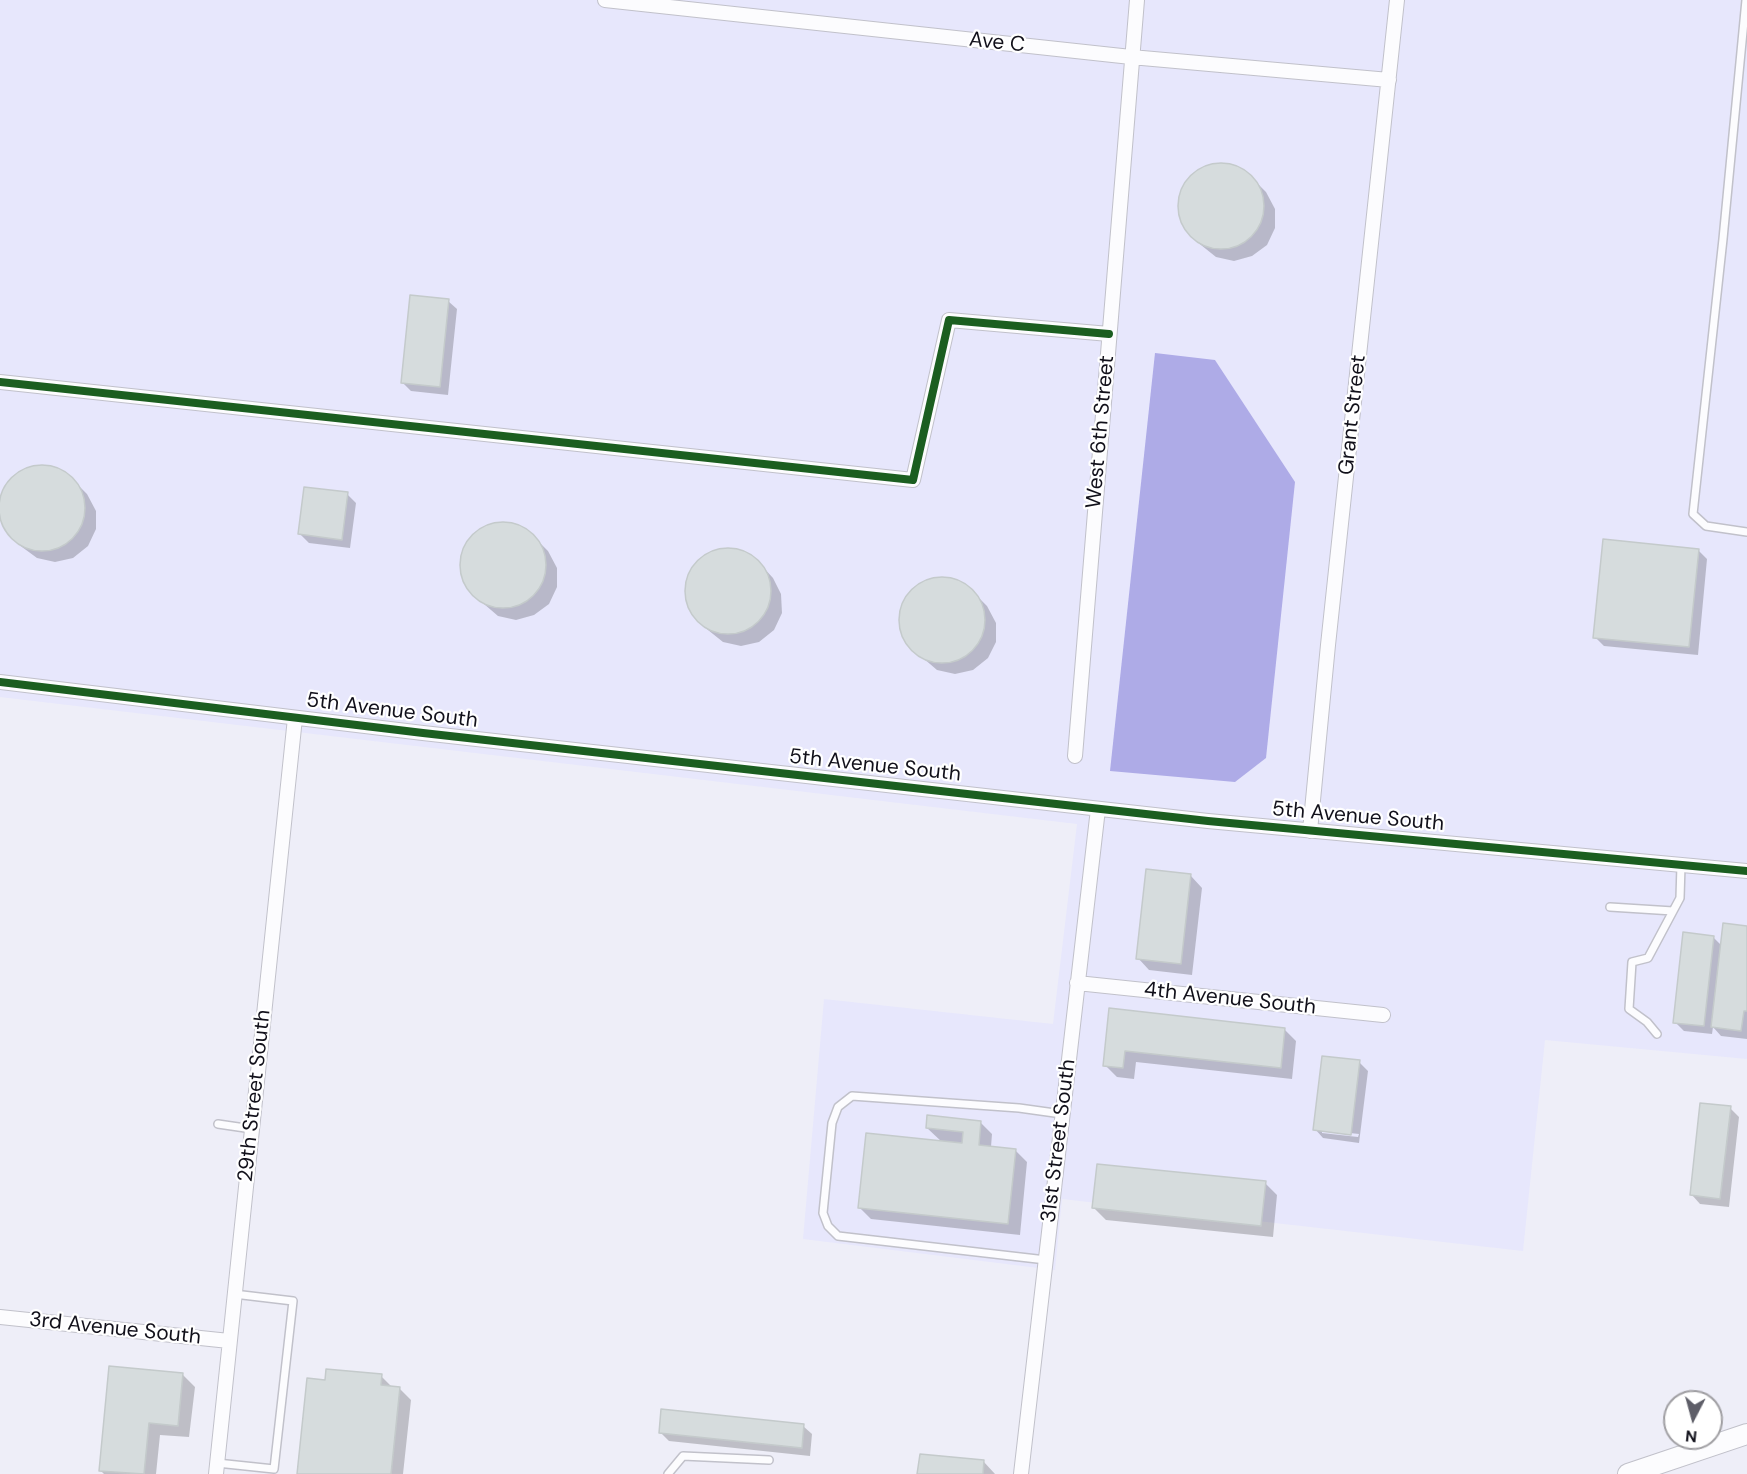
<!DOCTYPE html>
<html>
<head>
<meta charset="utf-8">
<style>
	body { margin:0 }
	#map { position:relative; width:1747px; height:1474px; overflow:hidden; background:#eeeef8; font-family:"DM Sans",sans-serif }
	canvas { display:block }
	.north { position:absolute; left:1663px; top:1390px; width:60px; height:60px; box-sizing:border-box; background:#fff; border:2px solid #a09fa3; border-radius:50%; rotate:186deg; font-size:16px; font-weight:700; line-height:24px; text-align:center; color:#11101a }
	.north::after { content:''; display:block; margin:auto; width:21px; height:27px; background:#5e5e68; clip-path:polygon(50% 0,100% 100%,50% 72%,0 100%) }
</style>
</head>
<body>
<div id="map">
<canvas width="1747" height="1474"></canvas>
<div class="north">N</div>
</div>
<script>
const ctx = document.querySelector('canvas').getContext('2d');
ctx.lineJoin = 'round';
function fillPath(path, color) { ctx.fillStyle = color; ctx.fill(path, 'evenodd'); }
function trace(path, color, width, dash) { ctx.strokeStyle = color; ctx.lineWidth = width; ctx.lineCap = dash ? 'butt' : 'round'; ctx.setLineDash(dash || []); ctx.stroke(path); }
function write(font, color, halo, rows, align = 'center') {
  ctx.font = font + ' "DM Sans",sans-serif'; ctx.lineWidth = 4.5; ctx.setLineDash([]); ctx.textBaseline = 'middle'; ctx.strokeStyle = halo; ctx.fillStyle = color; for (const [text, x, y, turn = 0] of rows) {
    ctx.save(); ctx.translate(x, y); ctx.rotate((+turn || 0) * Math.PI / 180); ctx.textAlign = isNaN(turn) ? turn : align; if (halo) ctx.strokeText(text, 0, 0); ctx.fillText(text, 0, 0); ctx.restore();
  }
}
const built = new Path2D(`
	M0 0H1747V1059L1545 1040 1523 1251 1062 1199 1055 1270 803 1239 824 999 1053 1024 1077 824 0 697Z`);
const water = new Path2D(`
	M1155 353 1215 360 1295 482 1266 758 1235 782 1110 771Z`);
const shadow = new Path2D(`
	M1221 164 1239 168 1254 180 1266 192 1275 209V228L1267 245 1252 256 1234 261 1216 257 1201 245 1188 233 1180 216V197L1188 180 1202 168Z
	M448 301 457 309 448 395 411 391 402 382Z
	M41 466 60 470 75 482 87 494 96 511V529L88 546 73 558 55 562 37 558 22 547 9 534 1 517V499L9 482 23 470Z
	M347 494 356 503 350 548 309 543 300 534Z
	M503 523 521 527 536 539 548 551 557 568V587L549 604 534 615 516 620 498 616 470 592 462 575V556L470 539 485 528Z
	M727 549 746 553 761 565 773 578 781 594 782 613 774 630 759 642 741 646 723 642 708 630 695 618 687 601V582L695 565 709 554Z
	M1698 550 1707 559 1698 655 1604 646 1595 637Z
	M942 578 960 582 975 594 987 606 996 623V642L988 658 973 670 955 674 937 670 909 646 901 629V611L909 594 923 582Z
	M1191 876 1202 888 1192 975 1149 970 1138 958Z
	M1747 928V1039L1721 1036 1713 1027 1712 1034 1684 1031 1675 1022 1713 937 1722 946Z
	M1111 1010 1284 1029 1296 1041 1292 1079 1136 1062 1134 1079 1117 1077 1105 1065Z
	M1359 1062 1368 1071 1359 1143 1323 1138 1315 1129ZM1322 1130 1359 1134 1358 1137 1322 1133Z
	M1730 1108 1739 1117 1729 1207 1700 1204 1692 1195Z
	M980 1122 992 1134 991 1147 1015 1150 1027 1162 1020 1235 871 1219 860 1208 942 1142 927 1128Z
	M1265 1183 1277 1195 1273 1237 1106 1220 1094 1208Z
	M183 1375 195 1387 189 1437 160 1435 156 1474H104L100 1470Z
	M381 1376 393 1388H399L411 1400 403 1474H298L326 1382Z
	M803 1426 812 1434 810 1456 669 1441 660 1432Z
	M984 1462 995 1474H919Z`);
const building = new Path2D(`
	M1178 206a43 43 0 1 1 86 0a43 43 0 1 1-86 0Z
	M410 295 449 299 440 387 401 383Z
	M-1 508a43 43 0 1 1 86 0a43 43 0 1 1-86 0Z
	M304 487 348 492 342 540 298 534Z
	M460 565a43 43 0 1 1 86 0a43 43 0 1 1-86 0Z
	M1603 539 1699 549 1689 647 1593 638Z
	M685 591a43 43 0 1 1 86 0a43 43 0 1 1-86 0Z
	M899 620a43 43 0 1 1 86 0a43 43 0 1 1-86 0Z
	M1146 869 1191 874 1181 964 1136 959Z
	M1723 923 1747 926V1011H1744L1741 1031 1711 1027Z
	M1683 932 1714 936 1704 1026 1673 1023Z
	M1109 1008 1285 1028 1281 1068 1125 1051 1123 1068 1103 1066Z
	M1322 1056 1360 1060 1351 1135 1313 1130Z
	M1700 1103 1731 1106 1720 1199 1690 1195Z
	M927 1115 981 1121 979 1145 1016 1149 1008 1224 858 1208 866 1133 962 1143 963 1132 926 1128Z
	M1097 1164 1266 1181 1261 1226 1092 1208Z
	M109 1366 183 1373 178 1426 149 1423 144 1474 99 1471Z
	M326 1369 382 1374 381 1385 400 1387 391 1474H297L307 1378 325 1380Z
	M661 1409 804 1424 802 1448 659 1433Z
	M920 1454 984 1460 983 1474H917Z`);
const service = new Path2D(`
	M1746 0 1723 239 1693 514 1706 526 1747 532
	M1610 907 1673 911
	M1657 1034 1647 1022 1629 1009 1632 962 1648 958 1680 898 1681 865
	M218 1124 252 1129
	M1046 1260 838 1236 828 1226 823 1213 832 1123 838 1107 852 1096 1019 1108 1062 1114
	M217 1463 274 1469 293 1301 234 1294
	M668 1474 683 1456 769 1460`);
const minor = new Path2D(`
	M605 0 1131 57 1389 80
	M0 382 913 480 949 320 1109 334
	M0 682 423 733 1208 821 1747 871
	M1075 756 1137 0
	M1310 831 1328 645 1397 0
	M1077 983 1383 1015
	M0 1317 229 1341
	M216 1474 295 718
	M1021 1474 1098 809`);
const secondary = new Path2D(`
	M1628 1474 1747 1434`);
const cycleway = new Path2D(`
	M0 382 913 480 949 320 1109 334
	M0 682 423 733 1208 821 1747 871`);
const streetNames = [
	["Ave C",997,43,6],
	["Grant Street",1353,415,-84],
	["West 6th Street",1101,432,-85],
	["5th Avenue South",392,711,7],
	["5th Avenue South",875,766,6],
	["5th Avenue South",1358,817,5],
	["4th Avenue South",1230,999,6],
	["29th Street South",255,1096,-84],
	["31st Street South",1059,1141,-83],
	["3rd Avenue South",115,1329,6]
];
fillPath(built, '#e7e7fc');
fillPath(water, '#aeabe7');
fillPath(shadow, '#0003');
fillPath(building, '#d6dcdd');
trace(building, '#c4cacb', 1.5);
trace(service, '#c1c1ca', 10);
trace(minor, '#c1c1ca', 16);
trace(secondary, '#c1c1ca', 22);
trace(service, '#fcfcfe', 7);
trace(minor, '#fcfcfe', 14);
trace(secondary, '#fcfcfe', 20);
trace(cycleway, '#1b5e20', 8);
write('21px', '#11101a', '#fff', streetNames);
</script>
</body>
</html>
